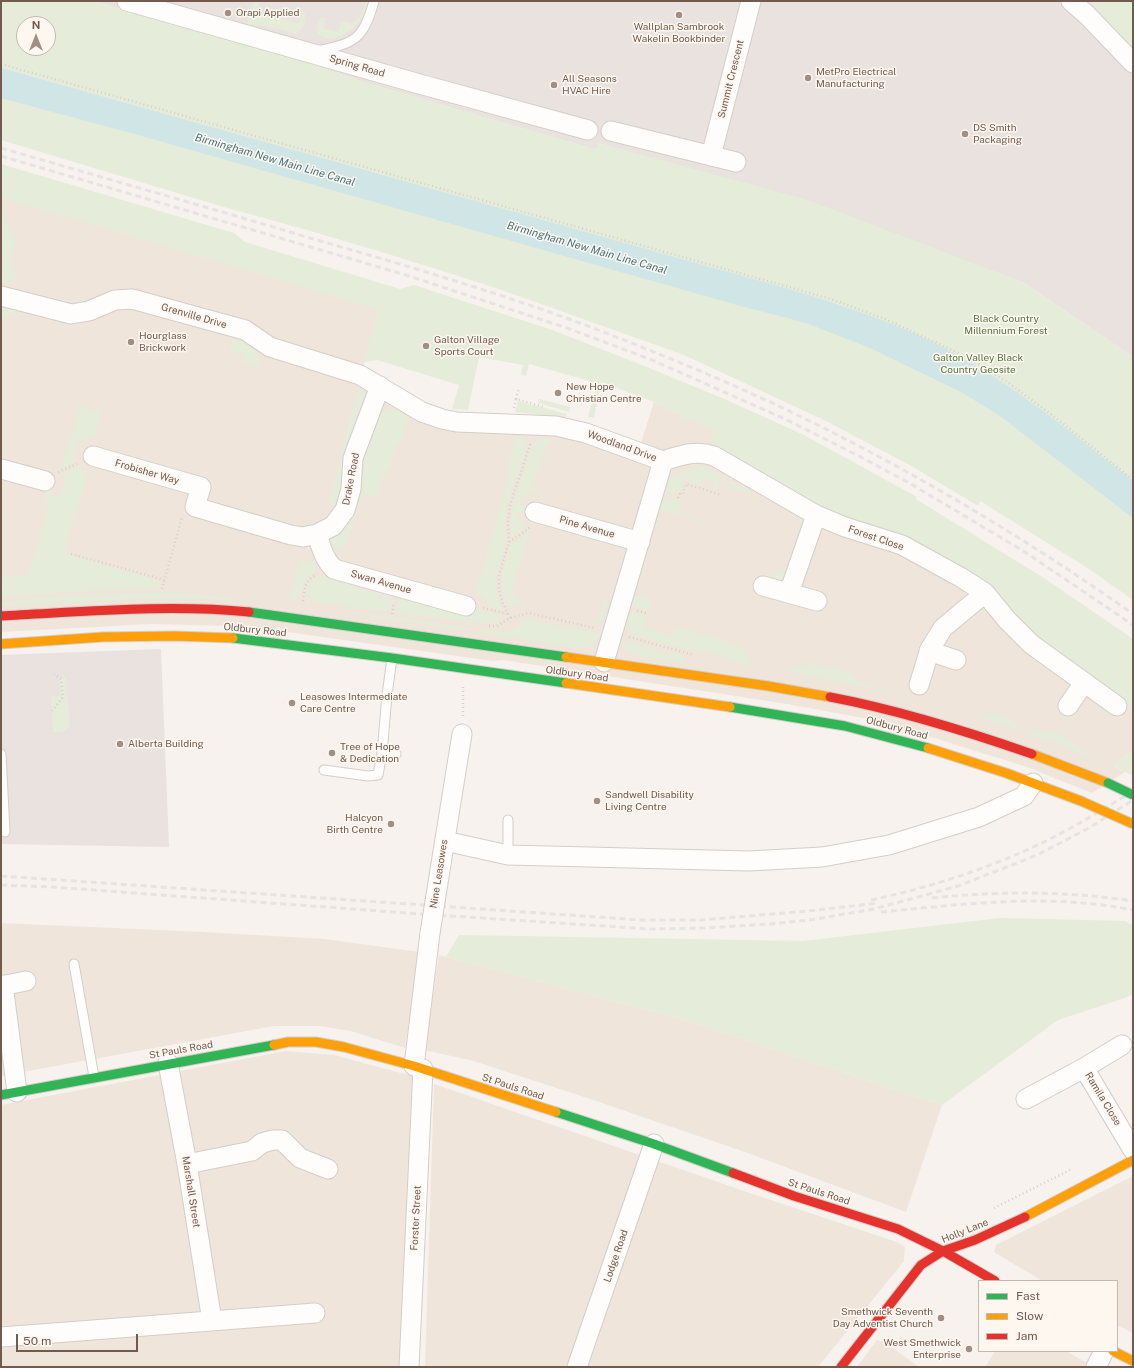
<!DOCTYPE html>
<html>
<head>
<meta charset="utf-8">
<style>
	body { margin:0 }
	#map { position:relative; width:1134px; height:1368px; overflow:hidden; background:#f7f2ed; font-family:"Public Sans",sans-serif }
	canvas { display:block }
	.frame { position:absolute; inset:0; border:2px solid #735a4f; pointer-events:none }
	.legend { position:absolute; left:978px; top:1280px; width:140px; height:72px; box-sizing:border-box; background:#fef7f0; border:1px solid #c6b8b0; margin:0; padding:5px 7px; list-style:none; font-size:12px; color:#735a4f }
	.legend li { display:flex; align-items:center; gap:8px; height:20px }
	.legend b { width:20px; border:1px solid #c6b8b0 }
	.north { position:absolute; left:16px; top:16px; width:40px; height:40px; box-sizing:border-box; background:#fef7f0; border:1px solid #c6b8b0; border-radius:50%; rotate:0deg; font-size:11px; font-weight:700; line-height:16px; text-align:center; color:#735a4f }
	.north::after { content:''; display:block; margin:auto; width:14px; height:18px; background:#a18f86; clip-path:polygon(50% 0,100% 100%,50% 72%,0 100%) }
	.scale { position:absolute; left:16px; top:1334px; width:122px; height:18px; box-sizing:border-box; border:2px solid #735a4f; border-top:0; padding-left:5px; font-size:12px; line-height:14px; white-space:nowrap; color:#735a4f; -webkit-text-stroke:3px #fef7f0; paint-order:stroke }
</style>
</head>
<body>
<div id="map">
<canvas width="1134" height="1368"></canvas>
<div class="frame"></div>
<ul class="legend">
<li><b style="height:5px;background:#30b455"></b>Fast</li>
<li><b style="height:5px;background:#ff9f0a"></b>Slow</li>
<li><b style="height:5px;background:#e5322d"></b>Jam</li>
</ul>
<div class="north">N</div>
<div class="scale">50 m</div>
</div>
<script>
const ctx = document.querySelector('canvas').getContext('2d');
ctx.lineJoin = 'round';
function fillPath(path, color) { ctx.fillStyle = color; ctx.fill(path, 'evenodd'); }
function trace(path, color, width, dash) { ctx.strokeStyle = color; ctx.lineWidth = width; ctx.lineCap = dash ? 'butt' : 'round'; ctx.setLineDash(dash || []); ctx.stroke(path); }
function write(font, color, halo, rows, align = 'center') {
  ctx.font = font + ' "Public Sans",sans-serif'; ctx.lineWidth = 3; ctx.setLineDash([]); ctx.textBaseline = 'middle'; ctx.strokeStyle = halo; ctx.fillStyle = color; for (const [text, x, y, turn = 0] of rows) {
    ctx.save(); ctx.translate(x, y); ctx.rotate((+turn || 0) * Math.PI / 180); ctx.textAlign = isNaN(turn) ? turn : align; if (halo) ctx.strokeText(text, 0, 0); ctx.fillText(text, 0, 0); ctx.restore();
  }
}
const residential = new Path2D(`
	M1 194 380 306 361 375 422 412 556 426 638 452 654 402 817 479 1022 614 1133 705V750L1114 766 1125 772 1092 793 1027 767 912 731 869 719 781 703 503 660 493 661 280 631 233 626 150 624 1 632Z
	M1 923 204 932 324 939 420 952 405 1048 351 1031 320 1026H274L1 1076Z
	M439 955 689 1021 942 1105 906 1212 745 1152 596 1101 474 1061 424 1050Z
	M286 1051 334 1055 412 1076 414 1085 404 1367H1V1105Z
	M434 1084 750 1193 897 1242 905 1247 904 1261 818 1367H425Z
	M1133 1176V1333L1117 1325V1281H1042L994 1252 996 1245Z
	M877 1340 886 1343 919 1367H857Z
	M995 1351H1066L1087 1363 1083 1367H985Z`);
const industrial = new Path2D(`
	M93 1H1095L1133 37V357L1023 282 599 143 597 150 360 81 306 62Z
	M161 649 169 847 1 844V655Z`);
const green = new Path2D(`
	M1 1H93L306 62 360 81 597 150 599 143 805 199 1023 282 1133 357V600L1086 567 980 501 978 506 915 468 826 421 684 355 496 288 385 253 307 230 217 205 1 140ZM24 24H48V48H24Z
	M152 1H164L247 24 254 1H260L257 12 299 23 302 12 305 13C306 22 305 29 296 33L253 24 247 27Z
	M365 1H369C367 6 366 12 363 16 355 29 333 47 317 34V25L321 17 326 18 324 28 338 32 341 21 353 24 362 14Z
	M1081 1H1133V52Z
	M1 164 234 233 245 242 400 289 414 285 552 330 637 363 722 398 802 434 917 497 916 499 1047 580 1133 639V705L1128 709 1036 639 1009 613 845 518 803 497 711 443 715 431 654 402 601 382 594 418 588 417 597 383 529 364 526 376 521 374 523 365 479 357 468 410 452 409 459 385 377 360 364 362 379 310 2 198 1 201Z
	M1 209C5 219 13 232 15 242 17 254 2 260 16 274L13 286 5 283 1 279 3 252 1 237Z
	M1 306 18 311 1 320Z
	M232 339 242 342 261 355 257 368 241 363 243 355 229 351Z
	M360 385 363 388 365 395 356 418 346 449 341 474 340 494 338 501 334 507 328 501 342 456 339 455Z
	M539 399 570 407 569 412 538 403Z
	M518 401 567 414 565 418 515 412Z
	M80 406 101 413 94 437C79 437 71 448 75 462L48 475 63 464Z
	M392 408 397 410 409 417 401 443 396 447 389 471 385 470 377 498 363 494 345 548 330 554 325 543 340 534 347 526 358 507 363 467 379 418 382 412Z
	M516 437 524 438V441L527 445 508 503 505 525 506 541 496 579 497 595 502 609 501 611 488 606 486 600 480 593 475 594 510 474 507 469Z
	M541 438 557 440 547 444 532 488 538 491 529 493 519 502 531 509 530 512H517L520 520 526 527 511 538C509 506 522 476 532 446L538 443Z
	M702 466 721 476 716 492 714 491 715 484C711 479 708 478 703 480L698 486 691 484 692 480 685 479 681 493 679 492 678 495 666 492 671 477Z
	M78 467 88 473 65 550 70 551 69 555 156 580 159 582 161 586 157 588 85 591 1 597V578L28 575 48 507 42 489H46L56 497C65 491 67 482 63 473Z
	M730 481 751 492 750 495 728 488Z
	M665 498 682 502 679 514 707 522V523L661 510Z
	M530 530 512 592 523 604 518 606H508L503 594 501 579 511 544Z
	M300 560 310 562 314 560 317 570 306 580 301 594 298 595 293 600H289Z
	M793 563 783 581 779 582 764 579Z
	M323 576 393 599 391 612 313 602 310 597 306 594C309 584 312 578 323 576Z
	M167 592 223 597 263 603 212 599 165 598 1 606V602L53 597Z
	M399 595 474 610 487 611 500 614 501 620 490 624 477 623 396 613Z
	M635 595 653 600 650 611 632 606Z
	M604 600H609L603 620 598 625 591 624 598 621Z
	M348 611 472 628 471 632 344 613Z
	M631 611 648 617 645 628 673 636 676 627 713 637 743 648 754 666 743 664 712 653 682 648 632 635C624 627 628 620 631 611Z
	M525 620 601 633 602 636C596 644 591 647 581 649L507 637 481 634V629L512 631Z
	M621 641 685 656 684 663 634 655C628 652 624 648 621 641Z
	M814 664 849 672 860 683 905 696 784 671Z
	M66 678 70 726 63 732H53L51 696H60L59 679Z
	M993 712 1007 717 1022 731 1051 732 1066 738 1095 759 1022 731 976 716H985Z
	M1133 750V776L1114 766Z
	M1000 918 1125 921 1133 925V994L1125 998 1058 1020 942 1105 689 1021 446 957 459 935 803 941Z`);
const water = new Path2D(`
	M1 68 771 284C838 303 906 325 966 360 1026 394 1079 439 1133 481V518L1000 416 963 393 870 348 806 323 737 305 138 135 1 98Z`);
const path = new Path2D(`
	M1 64 831 299 885 319 969 358 1010 384 1056 418 1133 480
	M516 399 519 388
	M514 408 516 399 544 407
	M58 472 77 464
	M678 498 680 494 682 495 686 484 721 495
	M509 542 527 530 530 527
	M71 554 165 580
	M162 589 182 517
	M303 601C305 586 304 582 317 574
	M483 608 508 614
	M637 611 646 613
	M392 614 394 603
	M510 618 503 604 499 590V575L509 542 508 521 510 505 531 442
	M489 626H497L510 618 529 613 595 628
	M629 637 694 655
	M52 711 63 697 61 679 54 674
	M463 716V687
	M994 1208 1072 1169`);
const lane = new Path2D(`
	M317 51C355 43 363 40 374 1
	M382 752 396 754
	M1 754 5 832
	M324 770 368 776 378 775 382 754 387 695 392 658
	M508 855V820
	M74 964 94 1077`);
const street = new Path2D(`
	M127 1 416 83 588 130
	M1071 1 1087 15 1133 63
	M611 131 736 162
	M711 156 751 1
	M1 296 71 314 89 311 115 300 132 299 245 330 270 347 360 375 422 412 442 419 457 422 556 426 586 433 663 461 604 662
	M93 456 201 487 195 507 291 535 303 537 317 534 333 526 345 510 351 489 353 458 380 386
	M663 461C682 455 695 450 714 456L816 515 845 527 902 545 962 578 985 593 1007 620 1031 644 1117 706
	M1 469 45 481
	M535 512 640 542
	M317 534C321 547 324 559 334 569L466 606
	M763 586 817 601
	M789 593 816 515
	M929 651 956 660
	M919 685 930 649 943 628 985 593
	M1068 706 1084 683
	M445 841 508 855 749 861 822 857 889 845 979 817 1024 796 1033 783
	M441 864 462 734
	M3 985 17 1092
	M1 986 26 981
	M168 1063 187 1164 212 1321
	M414 1066 430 933
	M1084 1068 1133 1150
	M1026 1099 1084 1068 1122 1045
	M187 1164 252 1151 262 1143 273 1140H282L300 1158 328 1169
	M1 1337 315 1313
	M409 1367 423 1069
	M577 1367 654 1144
	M1096 1367 1104 1351`);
const fast = new Path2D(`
	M249 612 566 657
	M233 638 392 658 566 683
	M730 707 845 726 928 748
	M1 1095 274 1045
	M556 1112 654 1144 733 1173`);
const slow = new Path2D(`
	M1 644 103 637 174 636 233 638
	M566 657 768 686 830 697
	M566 683 730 707
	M928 748 1006 773 1081 801
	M1032 754 1108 783
	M274 1045 288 1042H316L344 1047 414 1066 556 1112
	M1025 1217 1133 1160
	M1113 1351 1133 1361`);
const jam = new Path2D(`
	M1 616C83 612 167 604 249 612
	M830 697C899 710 966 731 1032 754
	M733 1173 794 1196 898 1229 943 1251 995 1281
	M841 1367 921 1265 943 1251 975 1240 1025 1217`);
const rail = new Path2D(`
	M1 148C104 178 207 207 310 238 404 265 501 293 593 328 658 353 724 380 787 410 908 468 1024 537 1133 614
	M1 156 406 275 567 328 652 360 785 419 859 456 911 484 1025 552 1133 625
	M1 876 641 920H701L808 911 878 903
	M1 885 52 887 421 914 650 929 704 928 769 924 810 920 874 909 958 886 1017 863 1039 854 1087 829 1133 800
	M932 898C999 891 1066 891 1133 901
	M871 900C932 887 990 868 1046 841 1076 826 1104 809 1133 791
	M881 912C965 904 1050 893 1133 910`);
const streetBridge = new Path2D(`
	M430 933 441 864`);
const fastBridge = new Path2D(`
	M1108 783 1133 795`);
const slowBridge = new Path2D(`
	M1081 801 1133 824`);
const markers = [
	[228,13,4,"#a18f86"],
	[679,15,4,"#a18f86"],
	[808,78,4,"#a18f86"],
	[554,85,4,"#a18f86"],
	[965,134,4,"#a18f86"],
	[131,342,4,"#a18f86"],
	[426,346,4,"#a18f86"],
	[558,393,4,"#a18f86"],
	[292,703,4,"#a18f86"],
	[120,744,4,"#a18f86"],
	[332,753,4,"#a18f86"],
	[597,801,4,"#a18f86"],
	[391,824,4,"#a18f86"],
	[941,1318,4,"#a18f86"],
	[969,1349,4,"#a18f86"]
];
const poiNames = [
	["Orapi Applied",236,13],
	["Wallplan Sambrook",679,27,"center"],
	["Wakelin Bookbinder",679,39,"center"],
	["MetPro Electrical",816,72],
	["Manufacturing",816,84],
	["All Seasons",562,79],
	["HVAC Hire",562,91],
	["DS Smith",973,128],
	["Packaging",973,140],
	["Hourglass",139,336],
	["Brickwork",139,348],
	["Galton Village",434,340],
	["Sports Court",434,352],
	["New Hope",566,387],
	["Christian Centre",566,399],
	["Leasowes Intermediate",300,697],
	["Care Centre",300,709],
	["Alberta Building",128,744],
	["Tree of Hope",340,747],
	["& Dedication",340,759],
	["Sandwell Disability",605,795],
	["Living Centre",605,807],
	["Halcyon",383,818,"right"],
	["Birth Centre",383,830,"right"],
	["Smethwick Seventh",933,1312,"right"],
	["Day Adventist Church",933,1324,"right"],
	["West Smethwick",961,1343,"right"],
	["Enterprise",961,1355,"right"]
];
const streetNames = [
	["Spring Road",357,66,16],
	["Summit Crescent",731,79,-76],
	["Grenville Drive",194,316,16],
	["Woodland Drive",622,446,20],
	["Frobisher Way",147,472,16],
	["Drake Road",351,479,-79],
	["Pine Avenue",587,527,16],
	["Forest Close",876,538,19],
	["Swan Avenue",381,582,16],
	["Oldbury Road",255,630,6],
	["Oldbury Road",577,674,8],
	["Oldbury Road",897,728,15],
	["Nine Leasowes",439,874,-81],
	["St Pauls Road",181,1050,-10],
	["St Pauls Road",513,1087,18],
	["Ramila Close",1103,1099,59],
	["Marshall Street",191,1192,81],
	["St Pauls Road",819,1192,18],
	["Forster Street",416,1218,-87],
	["Holly Lane",965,1231,-22],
	["Lodge Road",616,1256,-71]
];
const parkNames = [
	["Black Country",1006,319],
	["Millennium Forest",1006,331],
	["Galton Valley Black",978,358],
	["Country Geosite",978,370]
];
const waterNames = [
	["Birmingham New Main Line Canal",275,160,16],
	["Birmingham New Main Line Canal",587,248,16]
];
fillPath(residential, '#efe5db');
fillPath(industrial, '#e9e2de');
fillPath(green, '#e5ecd9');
fillPath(water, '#d0e5e6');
trace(lane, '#d4cec8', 11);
trace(street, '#d4cec8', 21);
trace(fast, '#d5cec8', 11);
trace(slow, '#d5cec8', 11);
trace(jam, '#d5cec8', 11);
trace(path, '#d7d0cc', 2.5, [1, 3]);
trace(lane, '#fefdfc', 9);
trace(street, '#fefdfc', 19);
trace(fast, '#30b455', 9);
trace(slow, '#ff9f0a', 9);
trace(jam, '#e5322d', 9);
trace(rail, '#e5e3e4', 3, [6, 4]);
trace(streetBridge, '#d4cec8', 21, []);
trace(fastBridge, '#d5ccc8', 11, []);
trace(slowBridge, '#d5ccc8', 11, []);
trace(streetBridge, '#fefdfc', 19);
trace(fastBridge, '#30b455', 9);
trace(slowBridge, '#ff9f0a', 9);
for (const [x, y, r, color] of markers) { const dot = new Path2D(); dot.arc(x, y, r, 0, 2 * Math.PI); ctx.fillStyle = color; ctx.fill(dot); trace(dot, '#fef7f0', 1.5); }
write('10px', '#735a4f', '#fef7f0', poiNames, 'left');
write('10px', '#735a4f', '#fef7f0', streetNames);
write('10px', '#587848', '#fef7f0', parkNames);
write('italic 11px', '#47777e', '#fef7f0', waterNames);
</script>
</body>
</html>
